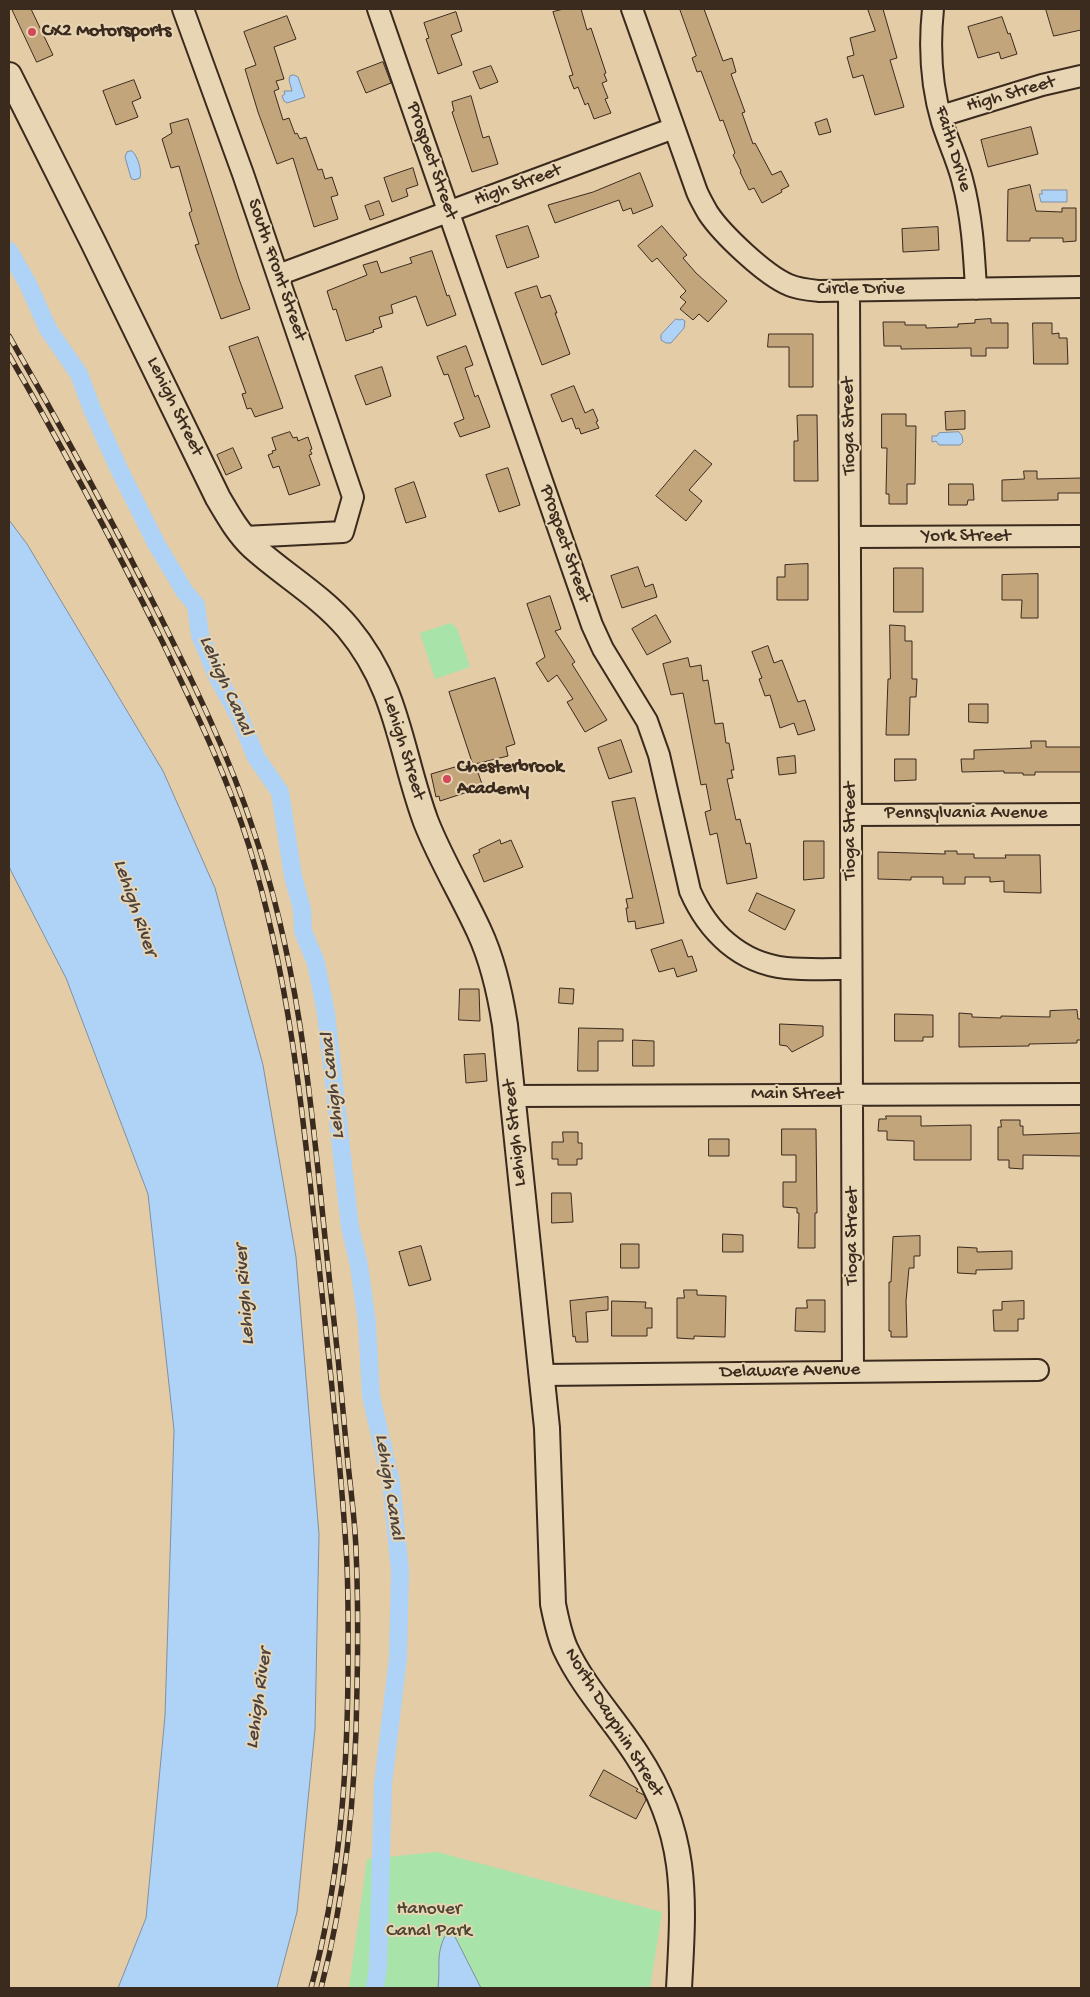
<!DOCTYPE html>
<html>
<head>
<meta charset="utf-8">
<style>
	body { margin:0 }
	#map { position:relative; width:1090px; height:1997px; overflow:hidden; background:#e3cca6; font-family:"Gochi Hand",sans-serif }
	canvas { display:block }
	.frame { position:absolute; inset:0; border:10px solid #3b2a1e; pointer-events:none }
</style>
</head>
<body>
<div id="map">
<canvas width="1090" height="1997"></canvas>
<div class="frame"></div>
</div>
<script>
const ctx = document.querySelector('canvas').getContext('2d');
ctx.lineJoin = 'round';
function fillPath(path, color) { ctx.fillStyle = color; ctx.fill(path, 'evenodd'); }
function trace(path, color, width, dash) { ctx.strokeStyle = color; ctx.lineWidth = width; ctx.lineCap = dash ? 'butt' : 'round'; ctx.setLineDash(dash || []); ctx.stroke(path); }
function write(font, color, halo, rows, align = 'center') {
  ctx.font = font + ' "Gochi Hand",sans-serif'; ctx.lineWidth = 4; ctx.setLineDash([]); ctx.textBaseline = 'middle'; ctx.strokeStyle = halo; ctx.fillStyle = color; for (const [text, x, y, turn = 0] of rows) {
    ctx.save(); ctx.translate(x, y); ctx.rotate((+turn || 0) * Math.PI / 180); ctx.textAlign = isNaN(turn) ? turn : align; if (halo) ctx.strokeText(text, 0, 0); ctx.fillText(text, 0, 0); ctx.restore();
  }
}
const green = new Path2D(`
	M450 623 457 628 470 667 435 679 420 633Z
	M437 1852 662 1912 650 1988H349L367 1859Z`);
const water = new Path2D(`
	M294 75 298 77 305 97 287 103 284 101 282 96 285 94 284 91H292L289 80 290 76Z
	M132 151C138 156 142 171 140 178L134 180 131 178 125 157 127 152Z
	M1042 190H1067V202H1041L1039 194H1042Z
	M676 319 680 320 682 319 685 321 684 328 671 343H666L661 340V335Z
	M959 432 962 436 963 442 960 445H939L936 441 932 442V436H937L939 433Z
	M9 520 27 544 163 771 215 888 263 1065 296 1257 319 1534 315 1729 297 1912 277 1988H118L146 1918 165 1716 174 1430 148 1194 66 978 9 867Z
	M450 1927 481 1988H438C441 1961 434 1953 450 1927Z`);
const canal = new Path2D(`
	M9 251 28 284 48 329 79 374 92 409 119 469 157 545 185 592 196 605 200 635 218 678 240 718 256 757 280 792 293 876 302 909 303 931 316 963 326 1013 350 1227 359 1265 367 1323 371 1396 391 1482 400 1571 398 1658 383 1784 378 1967 375 1988`);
const building = new Path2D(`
	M12 9H31L53 55 37 62Z
	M564 9H581L587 30 591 28 606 73 604 74 607 81 602 83 608 98 605 99 611 113 594 119 588 103 585 105 578 87 574 89 569 76 573 75 553 12Z
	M680 9H704L723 61 732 58 736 72 731 74 745 112 742 113 753 144 755 143 772 175 781 171 789 186 781 190 782 192 762 203 754 188 749 190 740 172 741 171 733 155 735 153 723 120 720 121 701 71 697 72 692 58 696 56Z
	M868 9H883L897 58 890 60 904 107 875 115 863 75 853 78 847 57 854 55 850 38 875 31Z
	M1046 9H1081V30L1054 36Z
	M456 12 462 31 451 35 462 65 438 74 426 39 429 38 424 23Z
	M287 16 296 39 274 47 284 79 276 81 279 89 274 91 283 120 289 118 295 134 297 133 300 139 306 137 318 170 322 169 325 179 332 177 338 195 331 197 338 219 314 227 293 158 277 164 258 112 245 69 256 65 244 32Z
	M1002 17 1008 34 1010 33 1017 54 1001 59 999 52 978 58 968 27Z
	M383 62 391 83 366 93 357 72Z
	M491 66 498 82 480 89 473 72Z
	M134 80 141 98 132 102 138 117 116 125 103 91Z
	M471 96 483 138 489 136 498 164 472 172 452 112 454 111 452 102Z
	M188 119 239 279 250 309 221 319 195 245 199 244 189 213 192 211 179 166 171 168 162 139 172 133 170 124Z
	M827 119 831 132 819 135 815 123Z
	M1031 127 1038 154 988 167 981 140Z
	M413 168 418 185 406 189 408 196 392 202 384 178Z
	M640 173 653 206 633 214 631 208 623 211 619 200 555 223 548 205 593 192Z
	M1030 185 1036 211 1062 212V208H1076V241L1063 242V238H1030V241H1007L1008 190Z
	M379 201 384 215 370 220 365 206Z
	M528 226 539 257 507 268 496 236Z
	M662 226 687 255 683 258 696 273 727 301 708 322 699 314 693 320 680 309 686 302 680 297 686 291 657 258 652 262 638 246Z
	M938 227 939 250 903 252 902 229Z
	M432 251 447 296 449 295 456 315 427 326 416 296 391 305 393 313 379 317 382 327 373 330 374 332 346 341 336 309 333 310 327 291 367 275 363 265 377 261 381 273 412 263 410 258Z
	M537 286 541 298 550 295 557 313H555L570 354 542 365 515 293Z
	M991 319V323H1008V348H986V356H971V348L901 349V346H884L883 322H905V325H926V328L958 327V324L975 323V320Z
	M1033 323H1052V334L1059 333V338H1067L1068 364H1034Z
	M769 334H813V387H789V347H768Z
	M258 337 283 408 255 417 251 408 247 409 242 394 246 393 229 347Z
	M466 346 473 365 465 368 475 397 478 395 490 427 460 437 454 423 464 419 448 374 444 375 437 357Z
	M382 367 391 396 366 405 355 376Z
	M574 386 585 413 593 409 598 421 596 422 599 428 581 434 579 428 576 429 572 418 562 422 551 395Z
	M965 411V429L946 430 945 412Z
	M882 414H906V426H916L915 484H907V504H889V494H886L887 448H882Z
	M800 415H817L818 481H794V441H798L797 416Z
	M290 432 293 438 297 437 298 441 308 437 312 449 310 450 312 454 309 455 320 485 289 495 279 466 273 468 268 455 273 453 272 451 276 450 272 438Z
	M233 448 242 468 226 475 217 455Z
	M695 450 712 464 689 490 702 501 686 521 656 496Z
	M508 468 520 505 499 512 486 475Z
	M1024 471H1037V479L1081 478V493H1058V500L1002 501V480L1024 479Z
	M414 482 426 517 406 523 395 489Z
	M949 484H973L974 500H968L967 505H949Z
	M808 564V600H777V577H785V565Z
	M638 567 645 587 653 584 657 597 622 608 611 576Z
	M894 568H923V612H894Z
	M1038 574V618H1021L1022 600H1002V575Z
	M550 596 561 629 555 631 575 662 572 664 607 720 585 732 567 702 573 699 557 675 548 682 536 663 545 657 527 604Z
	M656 615 671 642 647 655 632 629Z
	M890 625 905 626V641H912V679H917L916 697H910L909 735H886L888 679H890Z
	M768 646 774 663 782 660 798 702 805 700 815 730 798 735 794 723 780 728 770 695 765 696 759 679 762 678 752 652Z
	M688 658 690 667 701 665 703 681 708 680 715 724 723 723 726 743H729L734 770H731L733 778 727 779 736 820 740 819 746 844 750 843 757 878 727 884 717 833 710 835 705 812 711 810 706 784 701 785 683 693 671 695 663 664Z
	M495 678 515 744 506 747 508 756 475 764 483 787 440 801 439 796 436 797 431 774 472 762 449 692Z
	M969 704H988V723L969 722Z
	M621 740 632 772 609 779 598 748Z
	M1031 741H1046V747H1081V772H1035V775H1023V773H1004V771L962 772 961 759H974V750L1031 748Z
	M795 756 796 773 779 775 777 758Z
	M895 759H916V780L895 781Z
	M635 798 664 923 636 929 635 921 628 922 626 908H628L626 899 633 898 612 802Z
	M500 840 501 844 511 840 523 867 484 882 473 855 480 852 479 850Z
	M804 841H824V878L804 880Z
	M945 851H957V854H974V858H1006L1005 855H1040L1041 893 1004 892V881L990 882V877H965V884H943V877H911V880L878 879V852L945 854Z
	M757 893 795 910 785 930 749 911Z
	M682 940 688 957 692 956 697 971 677 977 674 968 659 972 651 950Z
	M560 988 574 989 573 1004 559 1003Z
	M460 989H479L480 1021 459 1020Z
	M1077 1010 1078 1019H1081V1040H1077V1043L1029 1044V1046L959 1047V1013L972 1014V1017L1001 1018V1016L1050 1017V1011Z
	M895 1014 933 1015V1037H923V1041H895Z
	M780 1024 823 1026V1036L792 1052 787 1046 780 1045Z
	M579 1028 623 1029V1041H598V1071H578Z
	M633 1040 654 1041V1066H633Z
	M485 1054 487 1081 466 1083 464 1055Z
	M886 1116H921V1126L971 1125V1160H914V1141L887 1140V1131H878L879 1119H886Z
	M1001 1120H1020V1126H1023V1135L1081 1133V1156L1023 1155V1169L1009 1168V1160H998V1127H1001Z
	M782 1129H816L817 1213H815V1248H798L799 1213H797V1208L783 1207V1182H796V1155H782Z
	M563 1132H578V1143H582V1159H577V1165H558V1159H552V1142H563Z
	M709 1139H729V1156H709Z
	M552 1193H571L573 1222 552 1223Z
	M723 1234 743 1235V1252H723Z
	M920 1236V1256H914V1268H909L906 1301 907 1337H891V1331H889V1282H891L893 1237Z
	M621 1244H639V1268H621Z
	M421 1246 431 1280 409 1286 399 1252Z
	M958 1247 977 1248V1252L1012 1251V1269L976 1270V1274L958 1273Z
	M684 1290H697V1295L726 1296 725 1337 694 1336V1339L677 1338V1298H684Z
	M608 1297V1310L586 1312 588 1342H576L575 1336 573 1337 570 1301Z
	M807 1300H825V1332L795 1331 796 1308H807Z
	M612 1301 646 1302 645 1308H652V1328H647V1336H612Z
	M1024 1301V1319H1018V1331H994L993 1310H1002V1302Z
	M604 1770 638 1789 636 1791 644 1795 646 1800 636 1819 590 1796Z`);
const minor = new Path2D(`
	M183 9 243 174 353 497 343 532 244 537
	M378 9 592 625 603 649 647 721 659 755 690 891C708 932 740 963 786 968 807 970 830 969 851 969
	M632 9 697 192C700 199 704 206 708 213 722 234 765 275 789 285 798 289 809 290 819 291L1081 287
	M933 9C929 47 931 85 942 122 948 141 957 160 962 179 972 216 974 252 976 289
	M941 116 1042 85 1081 76
	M278 275 674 128
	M849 291 853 1371
	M851 537 1081 536
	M851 815 1081 814
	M512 1096 1081 1094
	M542 1375 1038 1370`);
const tertiary = new Path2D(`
	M9 75 93 242 218 498C228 515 238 533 253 547 284 575 321 596 348 628 399 689 400 752 426 822 441 860 462 894 479 931 493 961 500 993 505 1025L547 1428 553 1604C556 1619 559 1634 565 1648 583 1687 614 1719 637 1755 689 1834 684 1898 679 1988`);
const rail = new Path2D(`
	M9 336C61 426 110 517 157 610 193 682 229 755 254 832 301 970 312 1113 327 1257 335 1326 342 1395 348 1464 351 1492 355 1521 356 1550 358 1596 358 1642 357 1688 356 1789 347 1890 321 1988
	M9 355C63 448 114 544 162 641 194 708 227 775 249 846 291 983 304 1124 319 1266 329 1360 340 1453 346 1547 349 1590 348 1632 348 1675 347 1781 339 1885 311 1988`);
const markers = [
	[32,32,5,"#d1495b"],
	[447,779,5,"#d1495b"]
];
const poiNames = [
	["CX2 Motorsports",42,32],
	["Chesterbrook",457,768],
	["Academy",457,790]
];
const streetNames = [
	["High Street",1011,95,-16],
	["Faith Drive",952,149,73],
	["Prospect Street",431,161,71],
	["High Street",518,186,-20],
	["South Front Street",276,270,71],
	["Circle Drive",861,290],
	["Lehigh Street",174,407,64],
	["Tioga Street",850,426,-91],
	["York Street",966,537],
	["Prospect Street",564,544,71],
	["Lehigh Street",403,748,73],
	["Pennsylvania Avenue",966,814],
	["Tioga Street",851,831,-90],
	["Main Street",797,1095],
	["Lehigh Street",516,1133,-96],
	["Tioga Street",853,1236,-90],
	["Delaware Avenue",790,1372,-1],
	["North Dauphin Street",613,1723,58]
];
const parkNames = [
	["Hanover",429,1910],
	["Canal Park",429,1932]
];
const waterNames = [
	["Lehigh Canal",225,686,66],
	["Lehigh River",134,908,71],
	["Lehigh Canal",334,1086,-96],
	["Lehigh River",246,1295,-94],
	["Lehigh Canal",388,1487,81],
	["Lehigh River",260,1699,-82]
];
fillPath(green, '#a8e3a9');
fillPath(water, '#aed3f7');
trace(water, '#808fa0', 1);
trace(canal, '#aed3f7', 18);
fillPath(building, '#c3a57c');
trace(building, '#3b2a1e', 1);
trace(minor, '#3b2a1e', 24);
trace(tertiary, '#3b2a1e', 28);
trace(minor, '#e8d5b3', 20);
trace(tertiary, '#e8d5b3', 24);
trace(rail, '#3b2a1e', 5.5);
trace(rail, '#e8d5b3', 4, [11]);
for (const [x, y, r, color] of markers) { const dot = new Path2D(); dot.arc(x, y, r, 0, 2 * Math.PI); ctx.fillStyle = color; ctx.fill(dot); trace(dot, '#e8d5b3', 2); }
write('bold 19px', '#3b2a1e', '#e8d5b3', poiNames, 'left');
write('19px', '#3b2a1e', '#e8d5b3', streetNames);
write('19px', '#4b4633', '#e8d5b3', parkNames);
write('italic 20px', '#4c433f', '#e8d5b3', waterNames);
</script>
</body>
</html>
